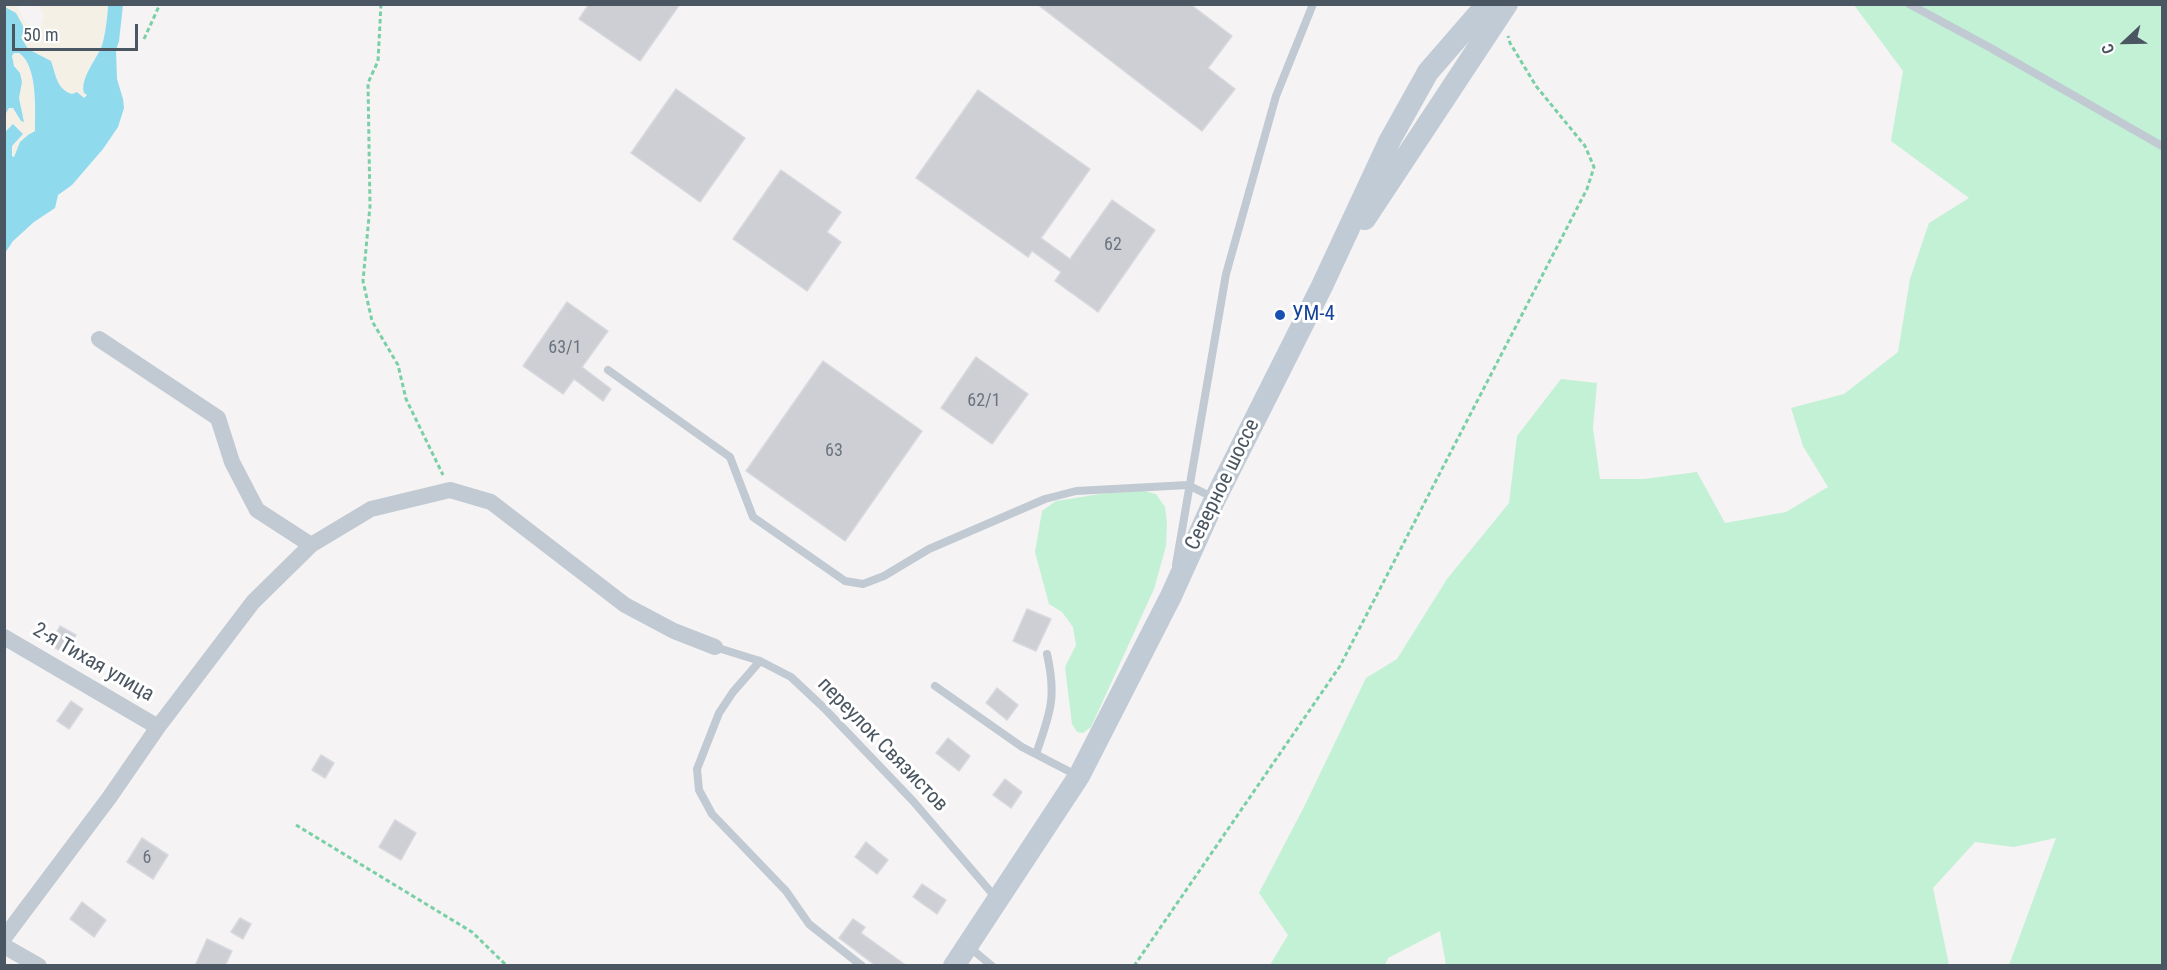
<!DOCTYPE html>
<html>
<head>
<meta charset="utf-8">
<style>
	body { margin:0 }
	#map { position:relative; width:2167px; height:970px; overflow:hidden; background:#f5f3f3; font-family:"Roboto Condensed",sans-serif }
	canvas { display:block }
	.frame { position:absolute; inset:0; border:6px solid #4a5661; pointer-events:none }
	.north { position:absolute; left:2095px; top:12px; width:60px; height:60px; -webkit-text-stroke:4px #fff; paint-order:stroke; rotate:248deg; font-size:16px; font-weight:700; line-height:24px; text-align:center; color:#4a5661 }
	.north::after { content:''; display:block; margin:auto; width:21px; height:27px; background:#4a5661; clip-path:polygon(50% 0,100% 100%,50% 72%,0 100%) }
	.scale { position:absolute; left:12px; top:24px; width:126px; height:27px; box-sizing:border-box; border:3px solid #4a5661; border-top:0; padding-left:8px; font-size:18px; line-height:21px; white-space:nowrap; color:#4a5661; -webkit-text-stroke:4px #fff; paint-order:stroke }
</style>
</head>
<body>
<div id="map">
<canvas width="2167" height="970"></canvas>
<div class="frame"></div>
<div class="north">С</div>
<div class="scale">50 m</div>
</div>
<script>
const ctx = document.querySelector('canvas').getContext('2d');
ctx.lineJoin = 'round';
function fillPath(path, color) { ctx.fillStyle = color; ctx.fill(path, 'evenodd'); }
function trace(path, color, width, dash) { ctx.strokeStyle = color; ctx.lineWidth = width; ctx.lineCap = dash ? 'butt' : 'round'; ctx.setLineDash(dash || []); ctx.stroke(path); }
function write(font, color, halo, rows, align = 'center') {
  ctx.font = font + ' "Roboto Condensed",sans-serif'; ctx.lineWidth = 6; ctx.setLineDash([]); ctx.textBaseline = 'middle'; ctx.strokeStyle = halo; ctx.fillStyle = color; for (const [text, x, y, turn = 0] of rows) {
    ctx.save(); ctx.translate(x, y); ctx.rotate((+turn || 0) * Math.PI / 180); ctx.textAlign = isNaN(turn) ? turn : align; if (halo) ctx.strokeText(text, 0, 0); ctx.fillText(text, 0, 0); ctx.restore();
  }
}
const green = new Path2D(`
	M2161 4 2162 965H2009L2056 838 2014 847 1975 842 1933 888 1949 965H1446L1440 931 1388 958 1385 965H1270L1288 935 1259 893 1304 807 1366 678 1397 659 1447 579 1509 503 1517 436 1561 379 1597 383 1593 428 1600 479H1644L1697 472 1725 523 1786 512 1828 487 1803 446 1791 408 1844 394 1898 352 1910 279 1929 223 1969 198 1891 141 1903 71 1854 5Z
	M1144 491 1156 494 1165 507 1167 523 1166 546 1154 589 1091 727 1083 733 1077 732 1072 724 1065 667 1076 645 1073 627 1062 612 1049 604 1035 552 1042 511 1056 501 1107 493Z`);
const sand = new Path2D(`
	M5 5H17L25 23 35 29 41 27 44 16 38 5H108C109 16 106 35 101 47 95 62 77 81 86 97L83 98 77 92 72 94C56 89 57 75 51 61L28 49 21 37H27L16 14 7 9Z
	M17 52C38 62 34 110 35 130L20 142 17 155 13 157 12 146 22 135 17 126 12 124 6 131 5 140V115L9 108H14L21 121H24C23 113 19 104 19 96 19 89 24 84 21 76 18 67 11 64 13 54Z`);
const water = new Path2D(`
	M108 5H123L119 41 116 50 117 79 123 99 124 108 118 127 103 149 72 185 58 195 55 208 34 222 13 241 5 253V132L13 124 23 134 12 146V156L14 157 20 142 28 135 35 131C35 111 38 65 19 53H14L12 56 14 66 20 73 22 82 19 98 24 122 21 121 13 108H9L5 115V7L16 13 28 35 21 37 28 49 51 61C56 74 56 89 72 94L77 92 84 98 87 95 84 93C80 79 95 61 101 48 105 39 108 14 108 5Z`);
const building = new Path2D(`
	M589 4H680L640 61 579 19Z
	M1037 4H1190L1232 36 1208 68 1235 89 1202 131Z
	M676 89 745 138 700 202 631 153Z
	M978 90 1090 169 1041 238 1070 259 1112 200 1155 230 1098 312 1055 281 1061 272 1032 251 1028 257 916 178Z
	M781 170 841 212 827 232 841 242 807 291 733 239Z
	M567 302 608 331 582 367 611 389 603 401 574 379 563 394 523 366Z
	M976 357 1028 394 992 444 941 408Z
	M823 361 922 431 845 541 746 471Z
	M1027 609 1051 619 1036 651 1013 641Z
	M60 626 76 635 66 654 50 645Z
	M997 688 1018 705 1007 720 986 703Z
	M71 701 83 709 69 729 57 721Z
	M948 738 970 756 959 771 936 753Z
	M321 755 334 763 325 778 312 770Z
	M1005 779 1022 792 1011 808 993 795Z
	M395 820 416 833 401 860 379 847Z
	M142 838 168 855 153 879 127 862Z
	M866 842 888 860 877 874 855 857Z
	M922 884 946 900 937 914 913 897Z
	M82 902 106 920 94 937 70 919Z
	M240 918 251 924 243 939 231 932Z
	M853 919 865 927 861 933 907 966H876L839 938Z
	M207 939 232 951 225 966H195Z`);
const path = new Path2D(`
	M381 4 378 61 368 83 370 206 363 281 372 321 398 365 406 399 443 475
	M144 39 160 4
	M296 825 472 932 507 966
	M1134 966 1340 666 1587 189 1594 167 1585 146 1536 86 1510 43 1508 36`);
const service = new Path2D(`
	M1909 4 1989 47 2162 146
	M608 370 730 457 753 517 845 581 863 584 884 576 929 549 1045 499 1076 491 1188 485 1214 498
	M1176 565 1226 274 1276 96 1313 4
	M715 647 760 661 791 677 824 708 913 801 996 898
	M760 661 733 692 719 713 697 769 699 790 712 814 786 891 809 924 862 966
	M935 686 1022 747 1078 776
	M1036 754C1050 713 1057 698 1047 654
	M968 946 992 966`);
const minor = new Path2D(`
	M99 339 218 418 232 462 257 510 311 545
	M4 637 158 727
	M4 938 109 798 158 727 253 602 311 545 371 509 450 490 491 502 625 605 674 631 715 647
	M4 946 39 966`);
const secondary = new Path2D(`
	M1365 219 1507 4
	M954 966 1079 776 1171 596 1215 499 1322 286 1390 140 1428 72 1487 4`);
const markers = [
	[1280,315,6,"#1a4fb4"]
];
const numberNames = [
	["62",1113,245],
	["63/1",565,348],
	["62/1",984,401],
	["63",834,451],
	["6",147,858]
];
const transitNames = [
	["УМ-4",1292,315]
];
const streetNames = [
	["Северное шоссе",1223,485,-64],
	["2-я Тихая улица",93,663,30],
	["переулок Связистов",882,745,46]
];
fillPath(green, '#c3f1d5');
fillPath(sand, '#f5f0e5');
fillPath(water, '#90daee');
fillPath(building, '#cdcfd5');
trace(building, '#d7d9de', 1.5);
trace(path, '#7ad0a6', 3, [4.5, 3]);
trace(service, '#c1cad2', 8);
trace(minor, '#c1cad2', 16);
trace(secondary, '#c1cbd6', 22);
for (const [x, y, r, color] of markers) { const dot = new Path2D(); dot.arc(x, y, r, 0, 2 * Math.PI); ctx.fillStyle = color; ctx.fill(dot); trace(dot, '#fff', 2); }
write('18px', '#6b747e', null, numberNames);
write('21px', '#164399', '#fff', transitNames, 'left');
write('21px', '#4a5661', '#fff', streetNames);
</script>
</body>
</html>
